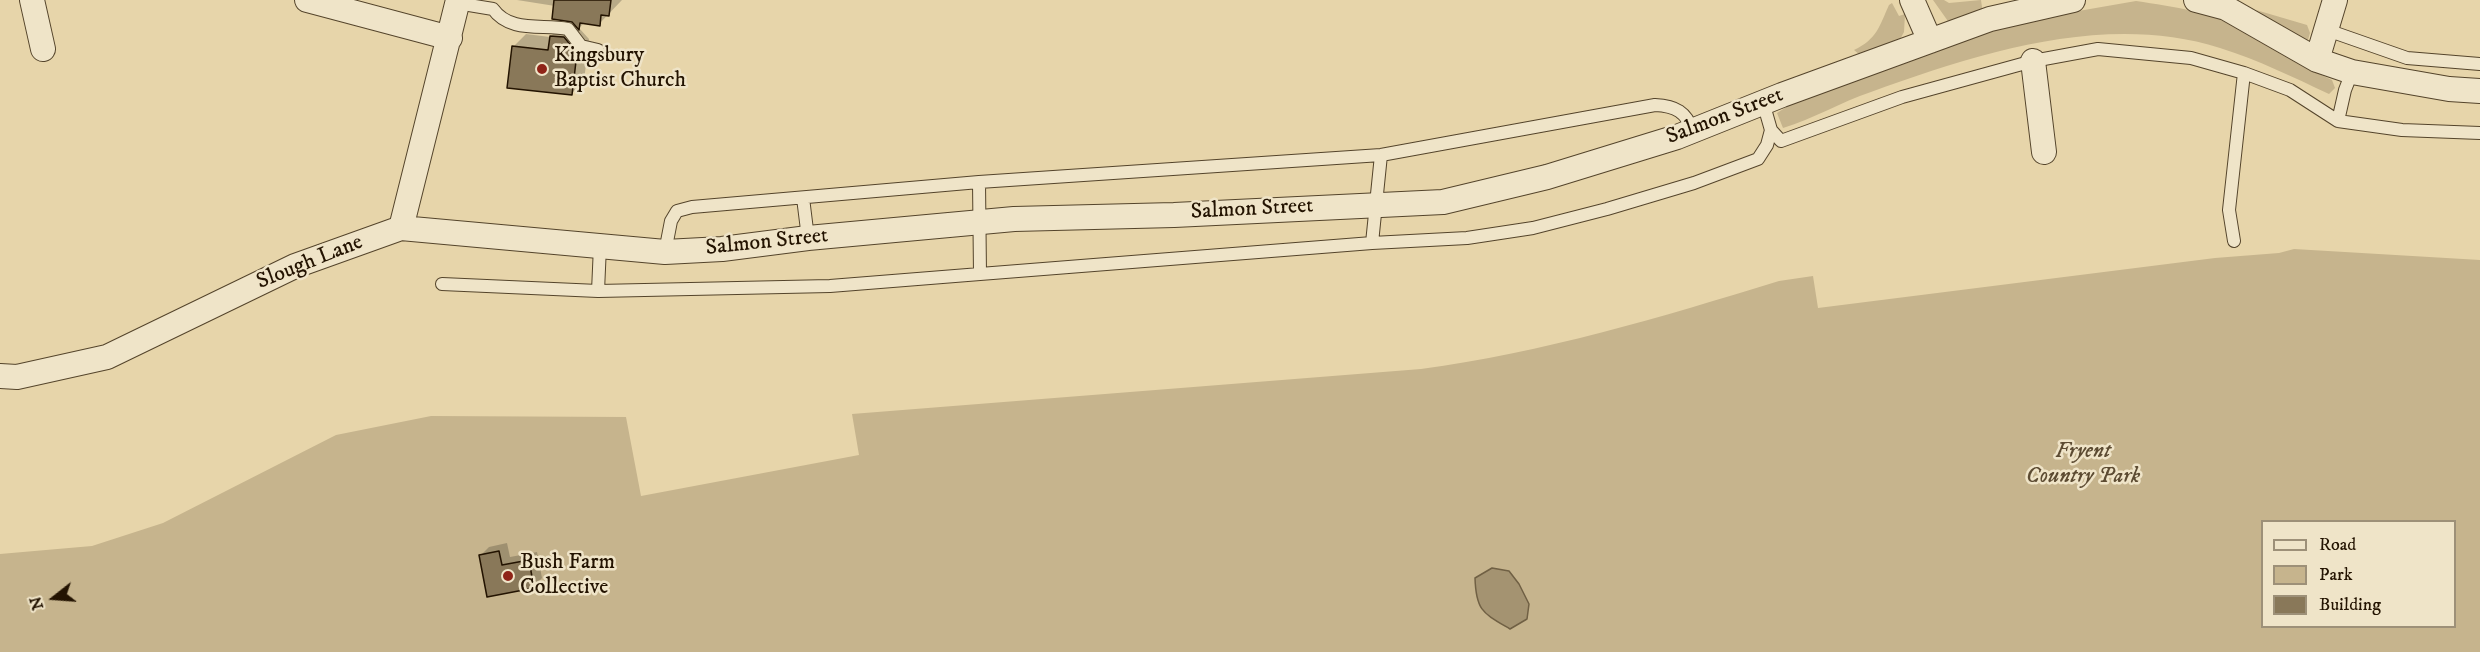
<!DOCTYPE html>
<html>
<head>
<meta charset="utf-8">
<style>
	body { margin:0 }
	#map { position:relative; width:2480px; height:652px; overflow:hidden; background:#e7d5aa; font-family:"IM FELL DW Pica",serif }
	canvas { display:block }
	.legend { position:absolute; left:2261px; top:520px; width:195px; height:108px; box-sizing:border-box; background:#efe4c8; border:2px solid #9d9078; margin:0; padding:8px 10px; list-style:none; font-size:18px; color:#231301 }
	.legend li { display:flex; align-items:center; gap:12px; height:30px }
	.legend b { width:30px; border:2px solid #9d9078 }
	.north { position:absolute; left:24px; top:568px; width:60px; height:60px; -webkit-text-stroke:4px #efe4c8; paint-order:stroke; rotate:253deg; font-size:16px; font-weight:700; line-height:24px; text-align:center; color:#231301 }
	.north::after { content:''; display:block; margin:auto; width:21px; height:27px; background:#231301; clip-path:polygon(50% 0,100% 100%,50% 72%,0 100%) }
</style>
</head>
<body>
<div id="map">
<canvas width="2480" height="652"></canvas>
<ul class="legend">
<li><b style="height:8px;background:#efe4c8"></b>Road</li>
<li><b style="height:16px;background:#c6b48d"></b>Park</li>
<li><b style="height:16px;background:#897859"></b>Building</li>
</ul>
<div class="north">N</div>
</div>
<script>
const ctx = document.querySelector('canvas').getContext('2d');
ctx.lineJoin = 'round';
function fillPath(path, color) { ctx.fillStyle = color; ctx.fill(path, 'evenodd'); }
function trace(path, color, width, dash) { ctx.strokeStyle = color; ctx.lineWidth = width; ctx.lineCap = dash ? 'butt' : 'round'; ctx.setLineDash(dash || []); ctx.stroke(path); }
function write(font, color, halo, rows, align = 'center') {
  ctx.font = font + ' "IM FELL DW Pica",serif'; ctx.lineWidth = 5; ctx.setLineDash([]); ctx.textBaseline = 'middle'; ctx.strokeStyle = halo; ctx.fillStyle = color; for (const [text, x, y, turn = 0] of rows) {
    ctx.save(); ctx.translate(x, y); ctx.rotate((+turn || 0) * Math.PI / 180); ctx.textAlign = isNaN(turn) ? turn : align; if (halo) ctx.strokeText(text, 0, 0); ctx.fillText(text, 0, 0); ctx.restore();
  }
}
const green = new Path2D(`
	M1933 0H1944L1949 3 1981 0 1983 14 1950 24Z
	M2136 1C2174 7 2213 12 2248 30 2277 46 2302 67 2332 80L2335 88 2329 94C2293 77 2258 60 2220 48 2105 12 1980 53 1871 92 1841 102 1813 119 1783 128L1777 113 1799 99 1927 49 2044 17Z
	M1892 3 1899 16 1905 14 1904 32 1897 45 1860 55 1854 50C1877 39 1879 27 1889 5Z
	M2256 10 2307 25 2310 33 2308 40H2298Z
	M2294 249 2480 260V652H0V554L92 546 163 523 336 435 431 416 626 417 641 496 859 455 852 414 1421 369C1542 353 1662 317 1779 281L1813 276 1818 308 2215 258 2279 253ZM2262 522H2454V626H2262Z`);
const water = new Path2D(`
	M1492 568 1509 571 1519 584 1529 604 1527 619 1510 629C1483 613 1476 611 1475 578Z`);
const shadow = new Path2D(`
	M517 0H622L599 24 585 22 579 28 589 39 584 81 572 93 513 47 526 34 550 37 564 23 576 25 555 6Z
	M507 543 510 557 537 552 542 578 533 587 481 555 489 547Z`);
const building = new Path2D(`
	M554 0H611L609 16 601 15 600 26 580 23 579 30 572 22 552 19Z
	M550 36 564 37 577 53 572 95 507 88 512 46 548 50Z
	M499 551 502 565 529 560 534 588 487 597 479 555Z`);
const lane = new Path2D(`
	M457 3 493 9C510 33 542 24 568 29L581 46 598 50
	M2327 30 2407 58 2480 64
	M2352 72 2345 90 2338 121 2402 130 2480 133
	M1763 102 1771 130 1781 141 1902 97 2033 61 2098 49 2191 58 2244 73 2290 90 2338 121
	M803 198 808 238
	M2234 241 2229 210 2244 73
	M1372 243 1467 238 1533 228 1607 209 1694 183 1758 159 1767 145 1771 130
	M665 252 671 221 677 211 692 207 979 182 1381 155 1655 105C1676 106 1686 112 1693 131
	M980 274 1372 243 1381 155
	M442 284 598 291 600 246
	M598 291 830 286 980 274 979 182`);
const street = new Path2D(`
	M32 0 43 49
	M307 0 450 38
	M1912 0 1930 41
	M2196 0 2226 8 2317 60 2352 72 2449 89 2480 91
	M2317 60 2335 0
	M2033 61 2044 152
	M401 228 458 0
	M0 376 17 377 107 357 295 266 401 228 665 252 722 249 808 238 1014 219 1174 215 1443 202 1547 177 1677 137 1782 95 1990 19 2073 0`);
const markers = [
	[542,69,6,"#8f2418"],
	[508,576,6,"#8f2418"]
];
const poiNames = [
	["Kingsbury",554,56],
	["Baptist Church",554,81],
	["Bush Farm",520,563],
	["Collective",520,588]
];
const streetNames = [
	["Salmon Street",1725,117,-21],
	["Salmon Street",1252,210,-3],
	["Salmon Street",767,243,-6],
	["Slough Lane",310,263,-22]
];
const parkNames = [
	["Fryent",2083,452],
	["Country Park",2083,477]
];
fillPath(green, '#c6b48d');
fillPath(water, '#a49371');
trace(water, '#706044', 1.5);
fillPath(shadow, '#0003');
fillPath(building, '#897859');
trace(building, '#231301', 1.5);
trace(lane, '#54442b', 14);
trace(street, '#54442b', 26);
trace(lane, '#efe4c8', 12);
trace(street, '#efe4c8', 24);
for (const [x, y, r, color] of markers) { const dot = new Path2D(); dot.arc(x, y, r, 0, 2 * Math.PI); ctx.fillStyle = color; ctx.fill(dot); trace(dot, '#efe4c8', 2); }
write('22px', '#231301', '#efe4c8', poiNames, 'left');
write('22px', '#231301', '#efe4c8', streetNames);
write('italic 22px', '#5c4b32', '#efe4c8', parkNames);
</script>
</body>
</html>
